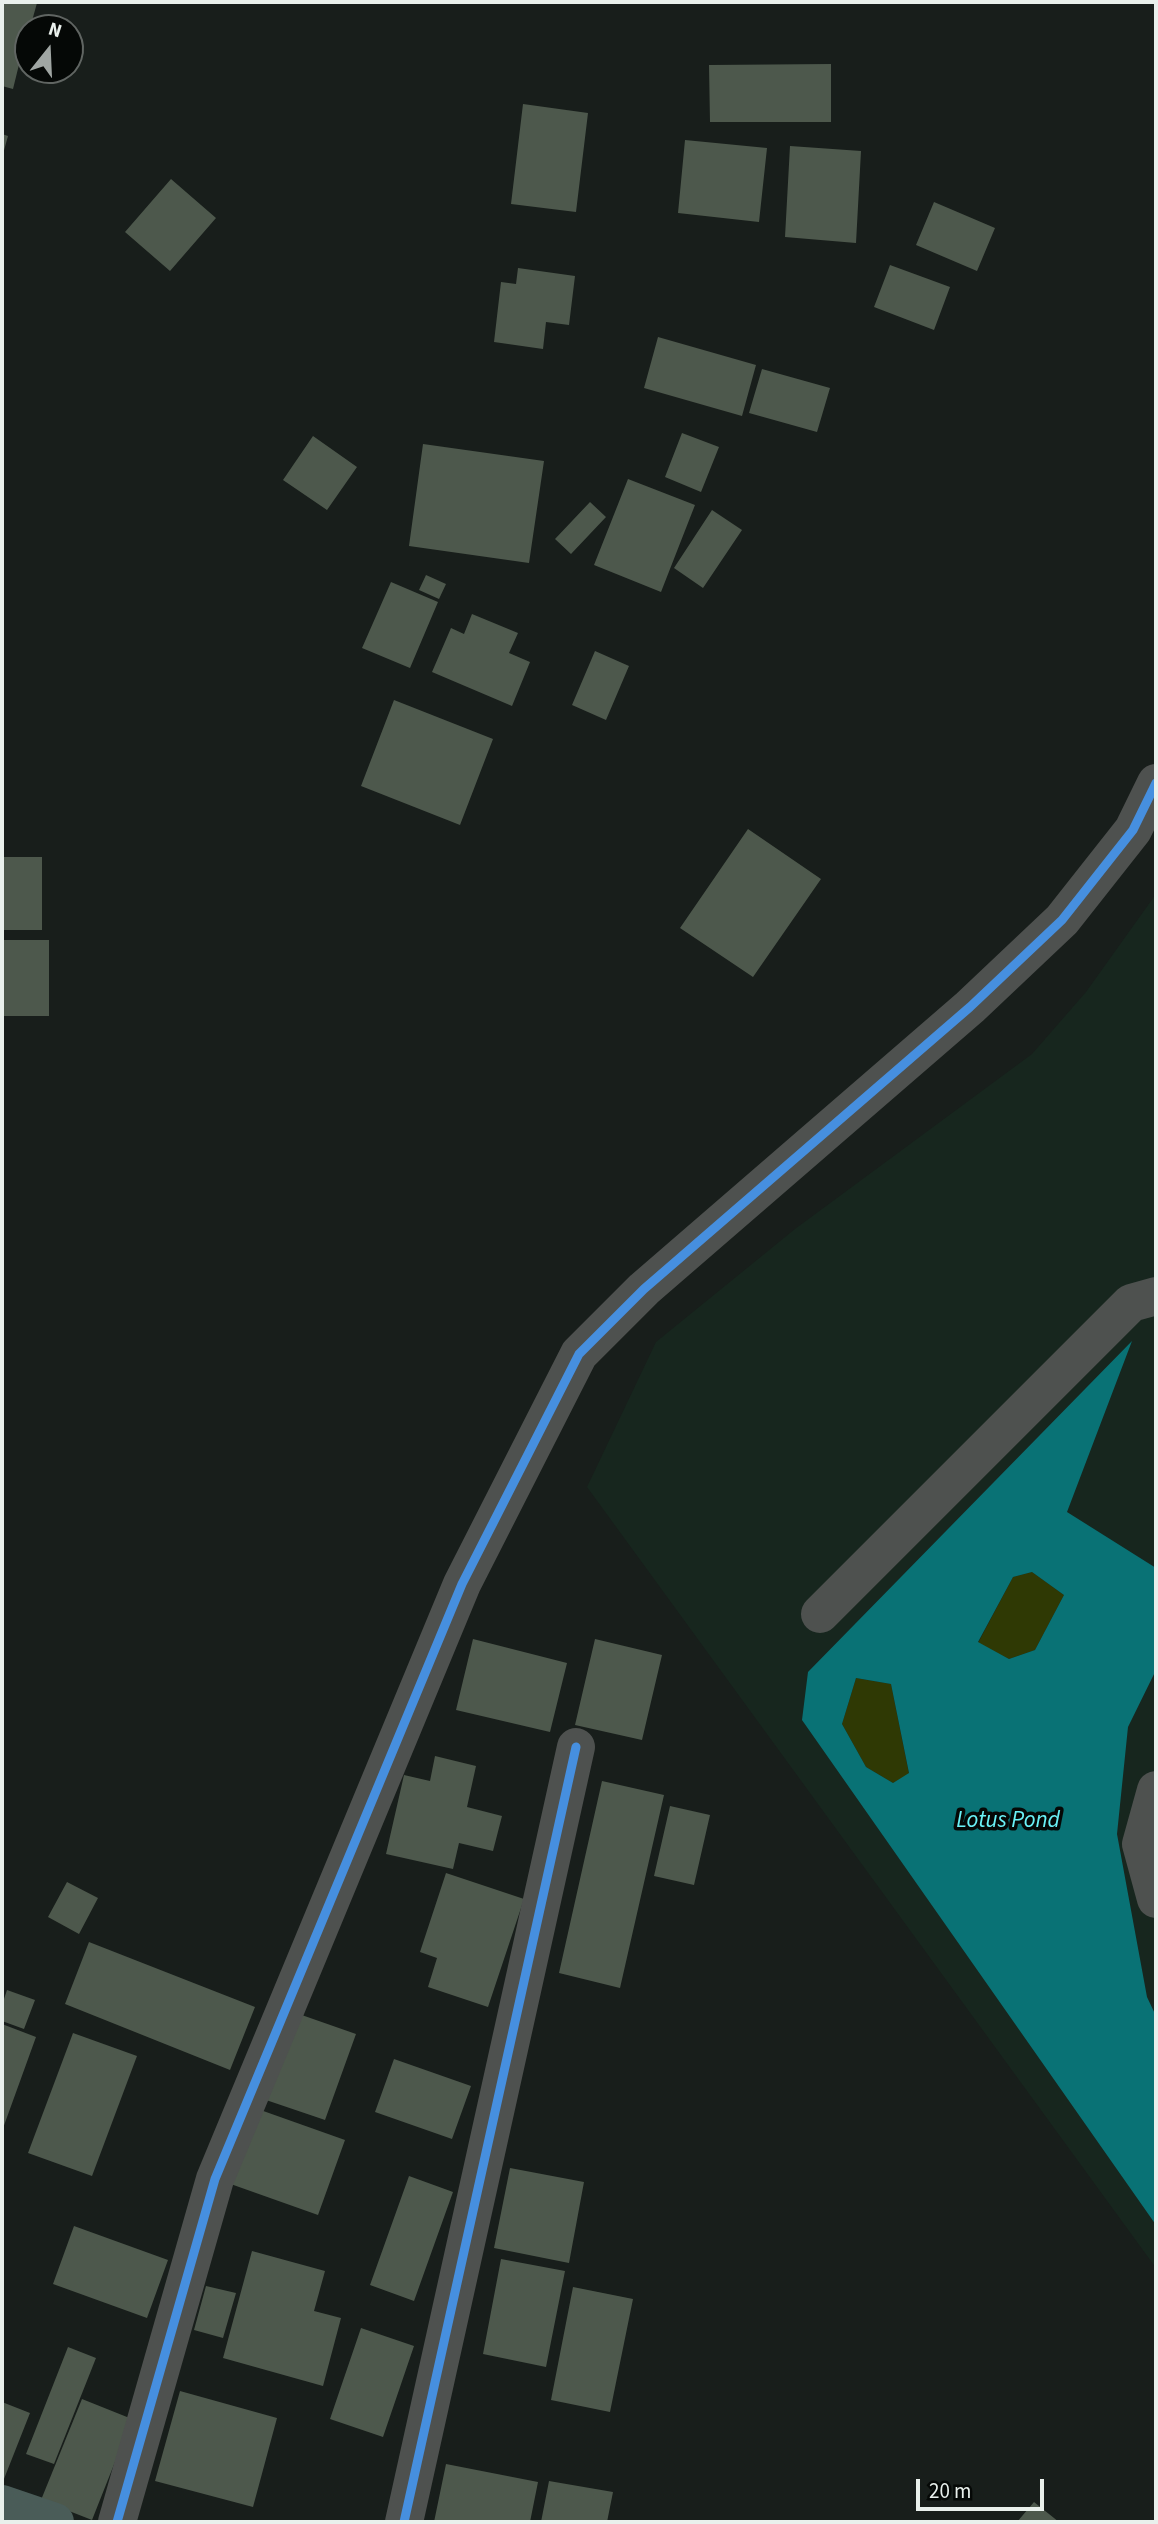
<!DOCTYPE html>
<html>
<head>
<meta charset="utf-8">
<style>
	body { margin:0 }
	#map { position:relative; width:1158px; height:2524px; overflow:hidden; background:#181e1b; font-family:"Source Sans 3",sans-serif }
	canvas { display:block }
	.frame { position:absolute; inset:0; border:4px solid #e9f0ec; pointer-events:none }
	.north { position:absolute; left:14px; top:14px; width:70px; height:70px; box-sizing:border-box; background:#050806; border:2px solid #606562; border-radius:50%; rotate:18deg; font-size:19px; font-weight:700; line-height:28px; text-align:center; color:#e9f0ec }
	.north::after { content:''; display:block; margin:auto; width:24px; height:32px; background:#a0a6a3; clip-path:polygon(50% 0,100% 100%,50% 72%,0 100%) }
	.scale { position:absolute; left:916px; top:2479px; width:128px; height:32px; box-sizing:border-box; border:4px solid #e9f0ec; border-top:0; padding-left:9px; font-size:21px; line-height:24px; white-space:nowrap; color:#e9f0ec; -webkit-text-stroke:5px #050806; paint-order:stroke }
</style>
</head>
<body>
<div id="map">
<canvas width="1158" height="2524"></canvas>
<div class="frame"></div>
<div class="north">N</div>
<div class="scale">20 m</div>
</div>
<script>
const ctx = document.querySelector('canvas').getContext('2d');
ctx.lineJoin = 'round';
function fillPath(path, color) { ctx.fillStyle = color; ctx.fill(path, 'evenodd'); }
function trace(path, color, width, dash) { ctx.strokeStyle = color; ctx.lineWidth = width; ctx.lineCap = dash ? 'butt' : 'round'; ctx.setLineDash(dash || []); ctx.stroke(path); }
function write(font, color, halo, rows, align = 'center') {
  ctx.font = font + ' "Source Sans 3",sans-serif'; ctx.lineWidth = 7; ctx.setLineDash([]); ctx.textBaseline = 'middle'; ctx.strokeStyle = halo; ctx.fillStyle = color; for (const [text, x, y, turn = 0] of rows) {
    ctx.save(); ctx.translate(x, y); ctx.rotate((+turn || 0) * Math.PI / 180); ctx.textAlign = isNaN(turn) ? turn : align; if (halo) ctx.strokeText(text, 0, 0); ctx.fillText(text, 0, 0); ctx.restore();
  }
}
const built = new Path2D(`
	M1156 894V2268L587 1487 656 1342 795 1229 1032 1054 1086 992Z`);
const green = new Path2D(`
	M1032 1572 1064 1595 1035 1650 1009 1659 978 1643 1013 1577Z
	M856 1678 891 1684 909 1774 893 1783 866 1767 842 1724Z`);
const water = new Path2D(`
	M1132 1341 1067 1512 1156 1568V1670L1128 1727 1117 1834 1147 1997 1156 2016V2225L802 1720 808 1672ZM1032 1572 1064 1595 1035 1650 1009 1659 978 1642 1013 1577ZM856 1678 891 1684 909 1773 893 1783 866 1767 842 1724Z`);
const building = new Path2D(`
	M2 2 37 3 30 28H28L13 89 2 86Z
	M831 64V122H710L709 65Z
	M523 104 588 113 576 212 511 204Z
	M2 134 8 136 3 154H2Z
	M685 140 767 148 759 222 678 213Z
	M790 146 861 151 856 243 785 237Z
	M171 179 216 218 170 271 125 232Z
	M934 202 995 228 977 271 916 245Z
	M890 265 950 287 934 330 874 307Z
	M518 268 575 276 569 325 546 322 543 349 494 342 501 282 516 284Z
	M658 337 756 365 742 416 644 388Z
	M762 369 830 388 817 432 749 413Z
	M682 433 719 447 701 492 665 477Z
	M313 436 357 467 327 510 283 480Z
	M423 444 544 461 529 563 409 546Z
	M628 479 695 505 661 592 594 565Z
	M590 502 606 517 571 554 555 539Z
	M712 510 742 530 703 588 674 568Z
	M426 575 446 584 439 599 419 590Z
	M391 582 438 602 410 668 362 648Z
	M472 614 518 633 509 653 530 662 512 706 432 672 451 628 464 634Z
	M595 651 629 666 606 720 572 705Z
	M394 700 493 739 460 825 361 786Z
	M748 829 821 879 753 977 680 928Z
	M2 857H42V930H2Z
	M2 940H49V1016H2Z
	M473 1639 567 1663 550 1732 456 1710Z
	M595 1639 662 1655 642 1740 575 1725Z
	M435 1756 476 1766 467 1807 502 1816 493 1851 459 1843 453 1869 386 1854 404 1775 430 1781Z
	M602 1781 664 1795 620 1988 559 1973Z
	M670 1806 710 1815 694 1885 654 1876Z
	M446 1873 524 1899 488 2007 428 1987 437 1958 420 1952Z
	M67 1882 98 1898 79 1934 48 1917Z
	M89 1942 255 2007 230 2070 65 2004Z
	M7 1990 35 2000 24 2029 2 2021V2005Z
	M296 2013 356 2034 325 2120 266 2100Z
	M2 2024 36 2037 2 2131Z
	M73 2033 137 2056 92 2176 28 2153Z
	M394 2059 471 2086 452 2139 375 2112Z
	M252 2107 345 2140 318 2215 225 2182Z
	M510 2168 584 2182 569 2263 494 2248Z
	M409 2176 453 2192 414 2301 370 2285Z
	M74 2226 168 2260 147 2318 53 2284Z
	M252 2251 325 2271 314 2311 341 2318 323 2386 223 2358Z
	M501 2259 565 2271 546 2367 483 2354Z
	M206 2286 236 2293 223 2338 194 2330Z
	M573 2287 633 2299 610 2412 551 2400Z
	M361 2328 414 2346 383 2437 330 2419Z
	M68 2347 96 2358 54 2464 26 2454Z
	M180 2391 277 2418 253 2507 155 2481Z
	M82 2399 132 2419 92 2520 41 2500Z
	M2 2402 30 2413 2 2484Z
	M446 2464 538 2482 530 2522H434Z
	M549 2481 613 2492 607 2522H541Z
	M1034 2502 1059 2522H1017Z`);
const minor = new Path2D(`
	M820 1614 1131 1303 1156 1296
	M1156 1790 1141 1844 1156 1899
	M117 2522 215 2179 462 1584 579 1354 644 1289 970 1007 1062 920 1133 830 1156 783
	M404 2522 576 1747`);
const major = new Path2D(`
	M2 2504 55 2522`);
const cycleway = new Path2D(`
	M117 2522 215 2179 462 1584 579 1354 644 1289 970 1007 1062 920 1133 830 1156 783
	M404 2522 576 1747`);
const waterNames = [
	["Lotus Pond",1008,1822]
];
fillPath(built, '#17261e');
fillPath(green, '#2f3904');
fillPath(water, '#097275');
fillPath(building, '#4d584c');
trace(minor, '#4e514f', 38);
trace(major, '#4a5c58', 38);
trace(cycleway, '#468fdf', 9);
write('italic 23px', '#6af2f7', '#050806', waterNames);
</script>
</body>
</html>
